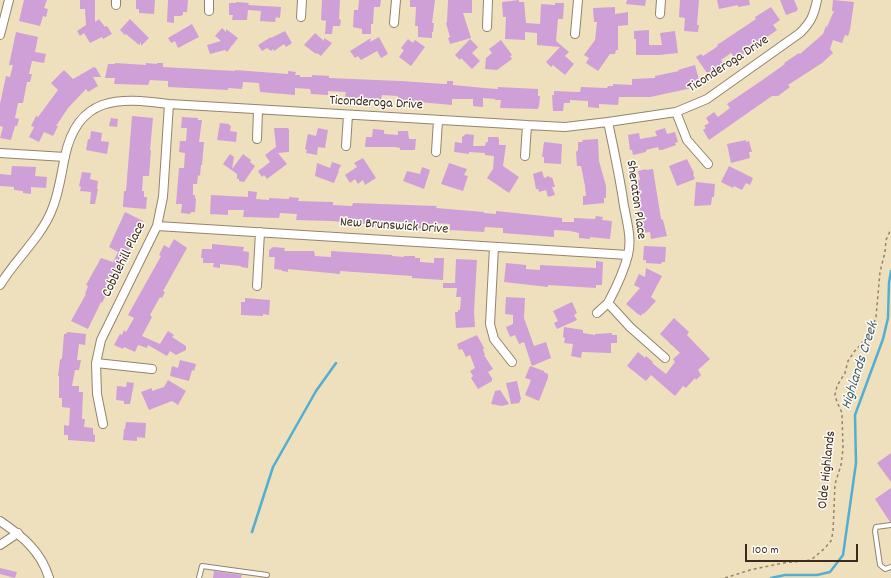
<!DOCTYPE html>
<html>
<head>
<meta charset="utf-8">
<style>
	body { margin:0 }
	#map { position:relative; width:891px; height:578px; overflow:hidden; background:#eedfbd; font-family:Dekko,sans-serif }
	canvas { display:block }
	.scale { position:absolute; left:745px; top:544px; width:113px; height:18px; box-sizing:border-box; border:2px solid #3b2a1e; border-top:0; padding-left:5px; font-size:12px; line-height:14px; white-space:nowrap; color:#3b2a1e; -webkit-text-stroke:3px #fdfcf7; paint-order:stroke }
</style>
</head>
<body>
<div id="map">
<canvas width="891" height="578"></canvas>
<div class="scale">100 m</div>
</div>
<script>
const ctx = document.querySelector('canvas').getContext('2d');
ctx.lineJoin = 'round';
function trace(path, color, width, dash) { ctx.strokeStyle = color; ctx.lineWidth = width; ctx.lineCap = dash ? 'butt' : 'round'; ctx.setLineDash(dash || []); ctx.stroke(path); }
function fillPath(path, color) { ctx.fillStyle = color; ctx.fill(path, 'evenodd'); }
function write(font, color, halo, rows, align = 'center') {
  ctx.font = font + ' Dekko,sans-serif'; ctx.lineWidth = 3; ctx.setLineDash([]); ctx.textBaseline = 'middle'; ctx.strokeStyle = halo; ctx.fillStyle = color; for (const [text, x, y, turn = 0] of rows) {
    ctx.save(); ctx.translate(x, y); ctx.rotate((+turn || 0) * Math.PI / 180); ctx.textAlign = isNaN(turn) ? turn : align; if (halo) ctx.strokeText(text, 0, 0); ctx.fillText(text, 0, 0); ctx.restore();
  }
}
const stream = new Path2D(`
	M252 532 273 467 316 391 336 363
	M771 578 785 575H817L830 572 843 555 856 463 855 415 883 339 888 318 889 283 891 271`);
const building = new Path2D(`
	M24 0H47L44 8 48 9 46 17 43 16 40 26 19 21Z
	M80 0H95V22L99 19 105 27 107 26 112 34 103 39 102 37 90 43 84 33 80 36 77 31 86 25 85 9H80Z
	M136 0H155L154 14 139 13V9H136Z
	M168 0H188L187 12H183V15L180 16H174V23L167 22Z
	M322 0H340L339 19 341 20 340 26H333L332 34H325L326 21 321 20Z
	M359 0H381L380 7H374L373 24H371V34H362V29L353 27 354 10H358Z
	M410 0H435L432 23H434L433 32H432V38L418 37V26H415L416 7H410Z
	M448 0H472V13H463L471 38 450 44 448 38 450 37 446 23 447 22Z
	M519 0V2H524L526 23 540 24 541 4 555 5V3H564L563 19H558L556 41 569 52 565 56 574 64 565 75 553 65 551 67 546 62 560 47 537 45V33L525 32V40L505 39 506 17H503L502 2Z
	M627 0H646L645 6 626 4Z
	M680 0H699L697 25H699L698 32 684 31 685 18 679 17Z
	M717 0H749L750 5 738 7V5L719 9Z
	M780 0H794L798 9 797 10V11L786 15Z
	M833 0 854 2 850 30 848 36 845 35 842 43 833 40 830 49 833 53 822 63 788 85 790 87 778 96H772L709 140 703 130 706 128 704 126 709 123 706 118 714 112 718 117 730 108 727 104 761 81 785 64 784 63 799 53 800 54 823 34 826 26 827 27 834 11H832Z
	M236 2 249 3 248 5 281 7 280 18 276 17 275 22 260 21 261 11 248 10 247 20H232L233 15H229V3H236Z
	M615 7V14L628 12V25L618 26V50H616L615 54H610L598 71 586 63 589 58 584 55 595 40 597 22H594L593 8Z
	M771 7 780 20 773 25 777 30 736 59 731 53 721 60 724 64 723 66 709 76 696 57 701 54 703 56 718 46 717 45 756 19 755 17Z
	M130 19 149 38 141 46V42L139 45 126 34 125 35 120 30Z
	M192 24 199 37 178 48 175 41 171 43 168 38Z
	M222 28 226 32V29L238 38 227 52 225 50 210 54 207 45 221 41 215 36Z
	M649 30V45H662L660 33 675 31 678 53 659 55H636V39H634V31Z
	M285 31 292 43 286 47 284 44 274 51 273 49 271 51 267 48 262 51 258 45 271 37V38Z
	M16 32 38 37 35 52 46 54 44 63 32 61 29 74H32L30 82H27L23 103H18L15 118 19 119 17 126H15L11 140 0 138 3 127 0 126V104L6 76 10 77 13 65H9Z
	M315 33 324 41V38L332 43 321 56 317 53 316 54 304 45Z
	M379 37 388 54 381 58 377 51 361 60 358 56 355 58 350 51 371 38 370 42Z
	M408 39 413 43 415 40 425 47 411 66 399 57 404 50 401 48Z
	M470 39 478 47 472 53 480 61 472 69 461 58 460 60 455 55Z
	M501 40 512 55 510 56 512 59 497 70 485 69 486 58 492 53 489 49Z
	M115 63 146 65V63L157 64V63H163V67L235 71V70L288 74V71L296 72 295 75H300V77H312V75L329 76V78L400 81 445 84H447V81H453V85L484 88 498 89V87L538 89V96H540L539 107H538V109L500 108 501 100H495V99L483 98V107L473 106V99H452V105L408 101V102H397L398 96 382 95 381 100 363 99 345 97 346 92 328 91V95L311 94 310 89 295 88V95L260 92 259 83 243 82 242 89 228 88V90L168 87V81L150 80 148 85 114 84 115 78H105L108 64H115Z
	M695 65 699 80 692 82 693 84H691L692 88 650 97H619L618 105 599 104V108L588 107V101L570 100V103H564L563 111H553L552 95H554V91L578 92H580L581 87 607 88 608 86H613V84L632 85V79L655 78V76L679 71 678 70Z
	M94 67 96 68 101 77H93L98 86 88 92 86 89 68 108 56 126H58L53 136 44 132 39 142 29 137 34 127 31 126 36 116 38 117 58 90 51 83 64 70 73 79Z
	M132 116 153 118 150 150H151L149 176H143L142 191H144V197H147L146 209 123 207 124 191H126Z
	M182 117 198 118V120H202L199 142H204L202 165H201L200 176 198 175 197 184H193V195H195V198L196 199 195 212H191L190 214 181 213 182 204H176L179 168H184L185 153 179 152 180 141H186L187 128H181Z
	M111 118 118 119 117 127 109 126Z
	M220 123 229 124V125L231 126 230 131 237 132 236 142 217 140Z
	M274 128H288L289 130V152L278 153 287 164 267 179 264 175 262 177 258 171 270 162 265 155 276 147Z
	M318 128 328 130 325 148 318 147 317 155 306 153 307 150 305 149 308 134 316 136Z
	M665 128 667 134 675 132 678 142 675 143 676 145 662 150H659L658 147 646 150V152L633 155 632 150H630L628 135 639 133 640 139 657 136 655 131Z
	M373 129 384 130V133L385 134 398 135V131H408L409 139H416L415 150H400V148L395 147H365L366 137H372Z
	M91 131 102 133 101 141 109 142 107 154 86 150 88 139H90Z
	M466 134 474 135 473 146H485L486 142H488V137H498L499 139V145H506L503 166 519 177 509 193 487 178 493 169 494 156 485 155V153L469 152V154L454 152 455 142 462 143V137Z
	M598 139 599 161 606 186V198H604V203L583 205V196H586L585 186 581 166H577L576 152 578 150V142H583L582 140Z
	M746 140V142L749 141 752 152H749L750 158 731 163 727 144Z
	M544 142 562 144 561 164 544 163V157H542Z
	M230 154 234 157 232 169 243 154 251 160 250 162 255 166 244 182 239 181V179H237V174L223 164Z
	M363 158 376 178 365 185 363 180 358 184 355 179 350 183 345 175 357 167 354 163Z
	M687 159 694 173 693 174 695 179 677 186 669 166Z
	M332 162 341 165 338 171H339L334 183 315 176 317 163 330 168Z
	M449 163 467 169 464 175 468 176 463 191 441 184Z
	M12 166 36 167 35 176 47 177 46 188 31 187V194L23 193V191L14 190V187L0 186V174L11 175Z
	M729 166 753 178 750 185 746 183 742 190 734 186 733 188 721 182Z
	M422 167 430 170 424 189 403 181 407 171 420 174Z
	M646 169V170L653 169 661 219 663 220 667 236 651 239 650 232 642 233 640 225H643L634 181 640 180 638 171Z
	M542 171 544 178 549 176 550 178 552 177 555 187H552L555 195 548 197 546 190 539 192 538 189H536L533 174Z
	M82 172 91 173 90 179 98 181 97 189H98L95 204H90L91 192 80 191 81 187 79 186Z
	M696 182 715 184 714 197H712L711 205 694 206Z
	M248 191 257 192 256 199 269 200V198L289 199V197L299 198 298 201 333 202V205L352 206 353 203 437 206 436 208 484 212V213L496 214V211L562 218V222H574V218L595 219 596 216 603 217 602 220 612 221 610 239 590 237V239L579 238V233L570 231 554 230V237L503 233V228L485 227 484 232 450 230V224L433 223 432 229 413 228V224L402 223V222L383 221V226L366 225V224L343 223V222L331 221 296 220 297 214 280 213 279 218 243 217 244 210H228V215L210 214 211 195 248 197Z
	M125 212 143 221 126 257 125 256 120 266 121 267 116 276 111 274 105 286 109 288 107 293 102 303 101 302 88 329 71 321 86 294H85L88 286 86 285 101 258 113 262 118 252 109 247Z
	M174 239 187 248 163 291 165 292 162 298 160 297 150 315 152 317 142 336 160 344 168 331 174 335 172 337 186 346V350L176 355 170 351 167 356 148 345 147 348 138 345 135 352 124 347 123 349 114 345 120 334 122 335 124 330 126 332 134 318 128 315 161 256 159 255 164 245 169 248Z
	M212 244 244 247 243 251 249 252 248 268 241 267V266L220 264V268L213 267 214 263H203V258H201L202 249H212Z
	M644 246 666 247 665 262H662L661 264 646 263V260H643Z
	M273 247 285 248 284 251H314L315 256 331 257V251L392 255V256L404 257V256H415V258H420V262L434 263V258H444L443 280 412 278V276L340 271V274L288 269V272L282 271V270L274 269 275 257H269V250Z
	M456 259 477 260 474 312 475 327 456 328 455 312H458V310H460L461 297H456L457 288H443V283H455Z
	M596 261 603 262 602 285H596V288L548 285V287L504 282 506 263 526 265V269L540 270V265L596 268Z
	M646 268 662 276 651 297 656 301 644 314 643 313 641 316 639 314V315L626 304 640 288 634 285 639 274 645 277Z
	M506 297 525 298 524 318 534 346 546 342 551 358 532 366 524 342 519 344 515 335 510 337 506 327 513 324V315L505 314Z
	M245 298 270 300 269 315 263 314V316L241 315V302H245Z
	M572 302 577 313 574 315 577 320 557 329 554 323 558 321 553 311Z
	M674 318 689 332 687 335 710 359 698 370 701 375 696 380 695 378 686 388 683 386 675 396 651 375 646 381 627 366 638 352 645 358 646 356 653 362 652 363 666 374 675 362 673 359 680 353 660 334Z
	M564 327 583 330V333L595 335V334L612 333V335H617V343H611V353L582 352 581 358 571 356 573 344 564 343 565 338 563 337Z
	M67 332 86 334 85 345 79 344 77 360H81L79 370H75L72 386H79V392H83L82 419H85L84 427 93 428V434L95 435V442L68 440V435H64V425L69 426 70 408 62 407V398H59V376H58L60 360 62 358 64 334H66Z
	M477 335 484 348 483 350 485 355H484L493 369 488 372 492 378V381L478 389 471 378 473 376 470 371 475 368 470 355 466 357 462 349 459 350 457 344Z
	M180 360 196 364 194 371 192 370 189 381 170 376 172 366 178 368Z
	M530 366 544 371V372L548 374V378L539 401 525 395 531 380 525 378Z
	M168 380 186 391 178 405 172 401 149 410 141 392 152 388V391L164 387Z
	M517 381 521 399 519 403 511 404 506 383Z
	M127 382 134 383 130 404H124V401L116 400 117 386 126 387Z
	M500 390 509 404 502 406 491 404 495 391Z
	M126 422 146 423 145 438 137 437V441L123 440 124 429H125Z
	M891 453V482L877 463Z
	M891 488V522H890L875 499Z
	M0 568 17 572 15 578 0 574Z
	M214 571 242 575 241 578H213Z`);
const path = new Path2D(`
	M725 578 750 570 783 563 811 560 824 549 831 541 833 532 835 484 841 465 843 449 842 413 837 402 835 395 837 386 845 373 848 361 854 352 869 335 873 326 876 317 880 272 885 252 886 240 891 229`);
const lane = new Path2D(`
	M891 525 876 527 875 531 880 565 885 569 891 567
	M199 578 202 566 267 575`);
const street = new Path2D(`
	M116 5V0
	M209 11V0
	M660 14 661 0
	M301 17 302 0
	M394 23 396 0
	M487 27 488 0
	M575 34 578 0
	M0 35 9 0
	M676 112 687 140 708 164
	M608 122C614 150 620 178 624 206 627 222 632 239 628 255 624 271 616 288 608 303L630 327 665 358
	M257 139 258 110
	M346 146 348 115
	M436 152 438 120
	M0 153 65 157
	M525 156 527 125
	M157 226 628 255
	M494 247 490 324 494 339 512 362
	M0 285C15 260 40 238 51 212 59 194 61 175 65 156 78 96 118 97 169 104L527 125 565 127 608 122 676 112 707 99 800 33C811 22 814 15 817 0
	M257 286 260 232
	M597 313 608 303
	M96 363 152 369
	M103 424 97 394 96 363 101 340 157 226 163 197 169 104
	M0 521C22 536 41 551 49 578
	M0 545 18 533`);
const streetNames = [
	["Ticonderoga Drive",729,65,-33],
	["Ticonderoga Drive",376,104,3],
	["Sheraton Place",635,200,82],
	["New Brunswick Drive",394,227,4],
	["Cobblehill Place",125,260,-64],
	["Olde Highlands",828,470,-84]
];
const waterNames = [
	["Highlands Creek",861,366,-72]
];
trace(stream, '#53aed1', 2.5);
fillPath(building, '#cfa0d7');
trace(lane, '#94846e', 6);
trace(street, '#94846e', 10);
trace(path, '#94846e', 1.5, [3, 3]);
trace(lane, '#fff', 4);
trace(street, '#fff', 8);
write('14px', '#3b2a1e', '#fdfcf7', streetNames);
write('italic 15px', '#455f66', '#fdfcf7', waterNames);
</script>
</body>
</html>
